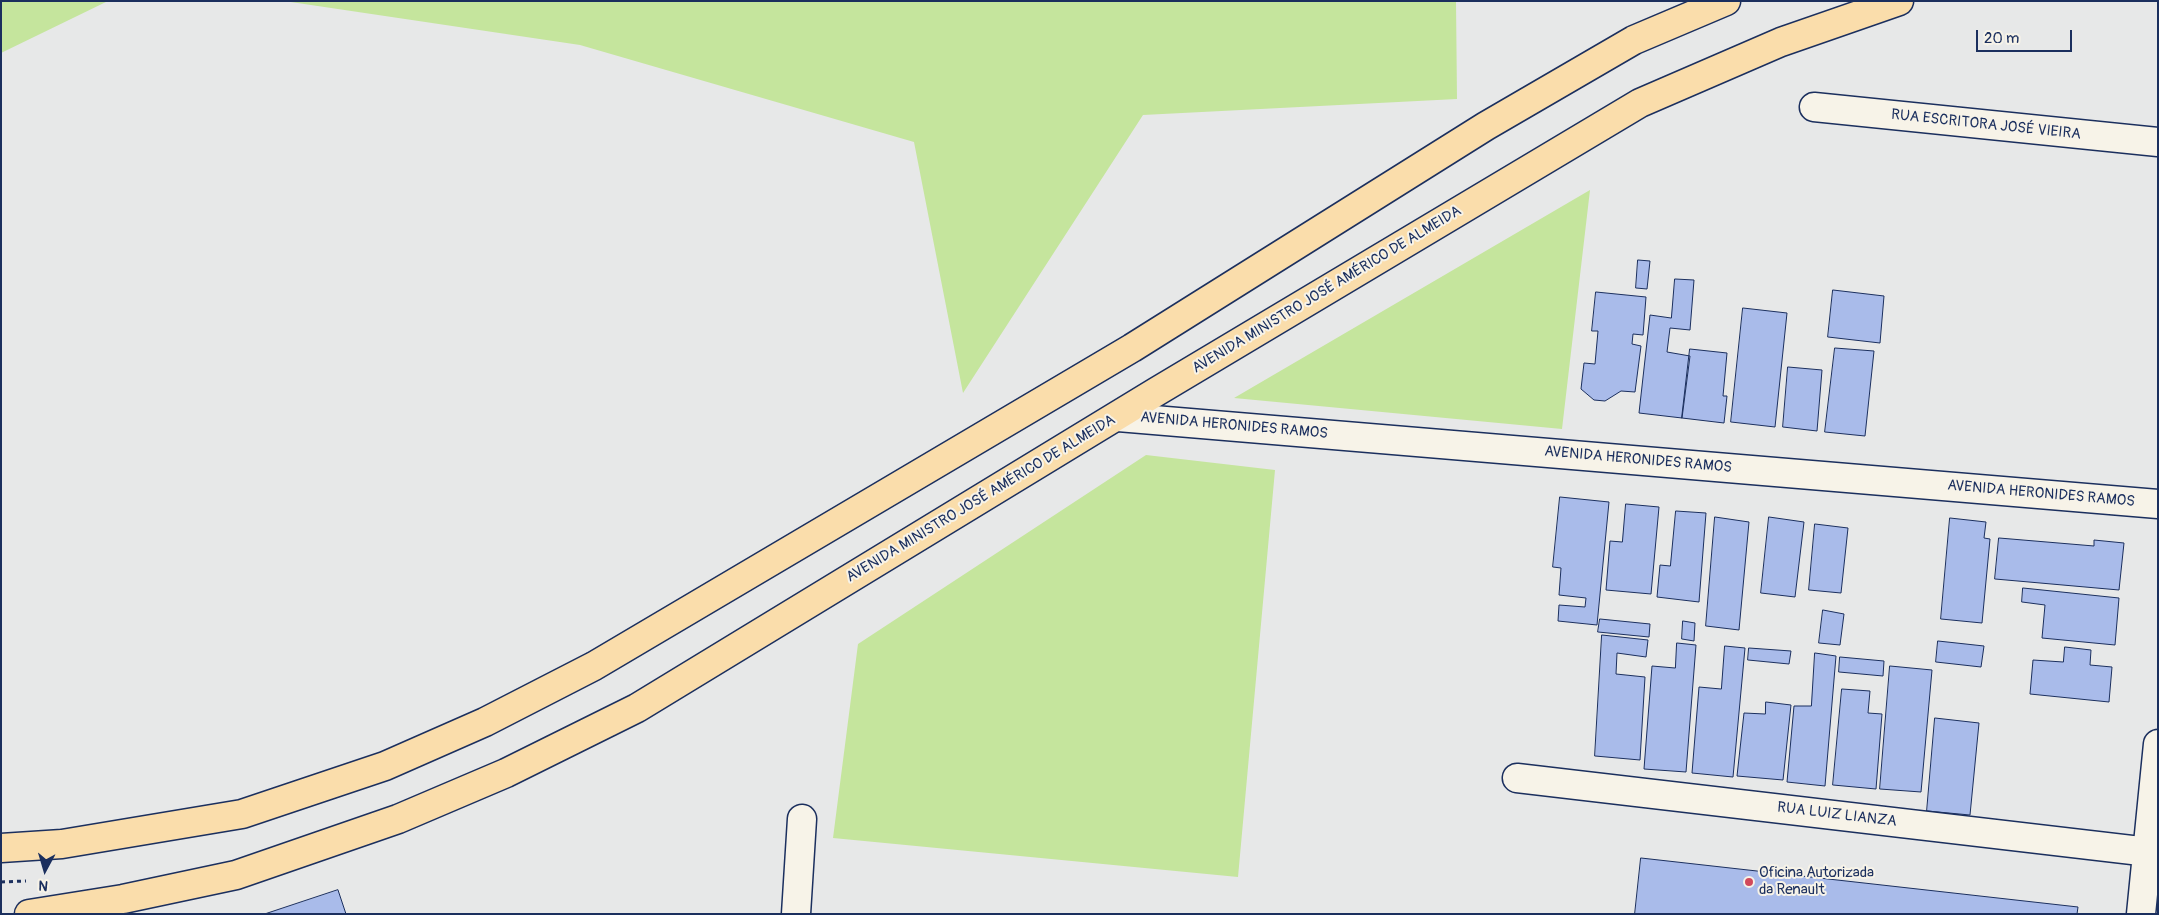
<!DOCTYPE html>
<html>
<head>
<meta charset="utf-8">
<style>
	body { margin:0 }
	#map { position:relative; width:2159px; height:915px; overflow:hidden; background:#e7e8e8; font-family:Pangolin,sans-serif }
	canvas { display:block }
	.frame { position:absolute; inset:0; border:2px solid #1b2f5e; pointer-events:none }
	.north { position:absolute; left:20px; top:845px; width:50px; height:50px; -webkit-text-stroke:4px #f7f3e8; paint-order:stroke; rotate:186deg; font-size:14px; font-weight:700; line-height:20px; text-align:center; color:#1b2f5e }
	.north::after { content:''; display:block; margin:auto; width:18px; height:22px; background:#1b2f5e; clip-path:polygon(50% 0,100% 100%,50% 72%,0 100%) }
	.scale { position:absolute; left:1976px; top:30px; width:96px; height:22px; box-sizing:border-box; border:2px solid #1b2f5e; border-top:0; padding-left:6px; font-size:15px; line-height:18px; white-space:nowrap; color:#1b2f5e; -webkit-text-stroke:4px #f7f3e8; paint-order:stroke }
</style>
</head>
<body>
<div id="map">
<canvas width="2159" height="915"></canvas>
<div class="frame"></div>
<div class="north">N</div>
<div class="scale">20 m</div>
</div>
<script>
const ctx = document.querySelector('canvas').getContext('2d');
ctx.lineJoin = 'round';
function fillPath(path, color) { ctx.fillStyle = color; ctx.fill(path, 'evenodd'); }
function trace(path, color, width, dash) { ctx.strokeStyle = color; ctx.lineWidth = width; ctx.lineCap = dash ? 'butt' : 'round'; ctx.setLineDash(dash || []); ctx.stroke(path); }
function write(font, color, halo, rows, align = 'center') {
  ctx.font = font + ' Pangolin,sans-serif'; ctx.lineWidth = 4; ctx.setLineDash([]); ctx.textBaseline = 'middle'; ctx.strokeStyle = halo; ctx.fillStyle = color; for (const [text, x, y, turn = 0] of rows) {
    ctx.save(); ctx.translate(x, y); ctx.rotate((+turn || 0) * Math.PI / 180); ctx.textAlign = isNaN(turn) ? turn : align; if (halo) ctx.strokeText(text, 0, 0); ctx.fillText(text, 0, 0); ctx.restore();
  }
}
const green = new Path2D(`
	M1 1H108L1 53Z
	M284 1H1456L1457 99 1143 115 963 393 914 142 580 45Z
	M1590 190 1562 429 1234 398Z
	M1146 455 1275 470 1238 877 833 838 858 644Z`);
const building = new Path2D(`
	M1638 260 1650 261 1647 289 1636 288Z
	M1675 279 1694 280 1690 330 1670 328 1667 352 1690 356 1682 418 1639 413 1650 315 1671 318Z
	M1833 290 1884 296 1880 343 1828 337Z
	M1596 292 1646 297 1643 335 1633 334 1632 344 1641 346 1635 392 1621 391 1605 401 1594 400 1581 389 1584 363 1595 364 1598 331H1592Z
	M1743 308 1787 313 1775 427 1731 422Z
	M1835 348 1874 351 1865 436 1825 432Z
	M1690 349 1727 353 1723 396H1727L1724 423 1682 418Z
	M1788 367 1822 370 1817 431 1783 427Z
	M1560 497 1609 502 1597 625 1558 621 1559 605 1585 607 1586 598 1559 595 1561 568 1553 567Z
	M1626 504 1659 507 1651 594 1606 590 1610 541 1622 542Z
	M1676 511 1706 513 1699 602 1657 597 1660 565 1670 566Z
	M1715 517 1749 522 1739 630 1706 626Z
	M1769 517 1804 522 1795 597 1761 593Z
	M1950 518 1986 522 1984 538 1990 539 1982 623 1941 619Z
	M1815 524 1848 528 1841 593 1809 590Z
	M1999 538 2094 546V540L2124 543 2119 590 1995 579Z
	M2023 588 2119 598 2115 645 2042 638 2045 605 2022 602Z
	M1823 610 1844 614 1840 645 1819 643Z
	M1600 619 1650 624 1649 637 1598 632Z
	M1683 621 1695 623 1694 641 1682 639Z
	M1602 635 1648 640 1646 657 1617 653 1616 674 1645 677 1640 760 1595 756Z
	M1938 641 1984 646 1981 667 1936 662Z
	M1677 643 1696 645 1686 772 1644 769 1652 666 1675 668Z
	M1725 646 1745 648 1733 777 1692 773 1699 687 1721 689Z
	M2065 647 2091 650 2090 665 2112 667 2109 702 2030 694 2033 660 2063 662Z
	M1749 648 1791 651 1789 664 1748 660Z
	M1815 653 1836 656 1825 786 1787 782 1794 706H1811Z
	M1840 657 1884 661 1883 676 1839 672Z
	M1890 666 1932 670 1921 792 1880 789Z
	M1842 689 1870 691 1868 713 1882 714 1876 789 1833 785Z
	M1766 702 1791 705 1783 780 1737 776 1744 713 1765 714Z
	M1935 718 1979 723 1970 815 1927 811Z
	M1641 858 2078 907 2077 914H1635Z
	M338 890 346 914H265Z`);
const path = new Path2D(`
	M1 882 26 881`);
const minor = new Path2D(`
	M1814 107 2158 142
	M1118 417 2158 504
	M1517 778 2158 853
	M796 914 802 819
	M2141 914 2158 744`);
const primary = new Path2D(`
	M1 848 62 844 242 814 385 766 485 722 594 666 1132 348 1486 126 1634 40 1726 1
	M29 914 123 899 236 875 398 819 506 773 637 708 1156 392 1640 103 1781 42 1899 1`);
const markers = [
	[1749,882,5,"#d1495b"]
];
const streetNames = [
	["RUA ESCRITORA JOSÉ VIEIRA",1986,125,6],
	["AVENIDA MINISTRO JOSÉ AMÉRICO DE ALMEIDA",1327,290,-31],
	["AVENIDA HERONIDES RAMOS",1234,426,5],
	["AVENIDA HERONIDES RAMOS",1638,460,5],
	["AVENIDA HERONIDES RAMOS",2041,494,5],
	["AVENIDA MINISTRO JOSÉ AMÉRICO DE ALMEIDA",981,499,-31],
	["RUA LUIZ LIANZA",1837,815,7]
];
const poiNames = [
	["Oficina Autorizada",1759,873],
	["da Renault",1759,890]
];
fillPath(green, '#c5e59d');
fillPath(building, '#a9bbea');
trace(building, '#1b2f5e', 1);
trace(minor, '#1b2f5e', 31);
trace(primary, '#1b2f5e', 31);
trace(path, '#1b2f5e', 3, [4, 4]);
trace(minor, '#f7f3e8', 28);
trace(primary, '#faddab', 28);
for (const [x, y, r, color] of markers) { const dot = new Path2D(); dot.arc(x, y, r, 0, 2 * Math.PI); ctx.fillStyle = color; ctx.fill(dot); trace(dot, '#f7f3e8', 2); }
write('15px', '#1b2f5e', '#f7f3e8', streetNames);
write('15px', '#1b2f5e', '#f7f3e8', poiNames, 'left');
</script>
</body>
</html>
